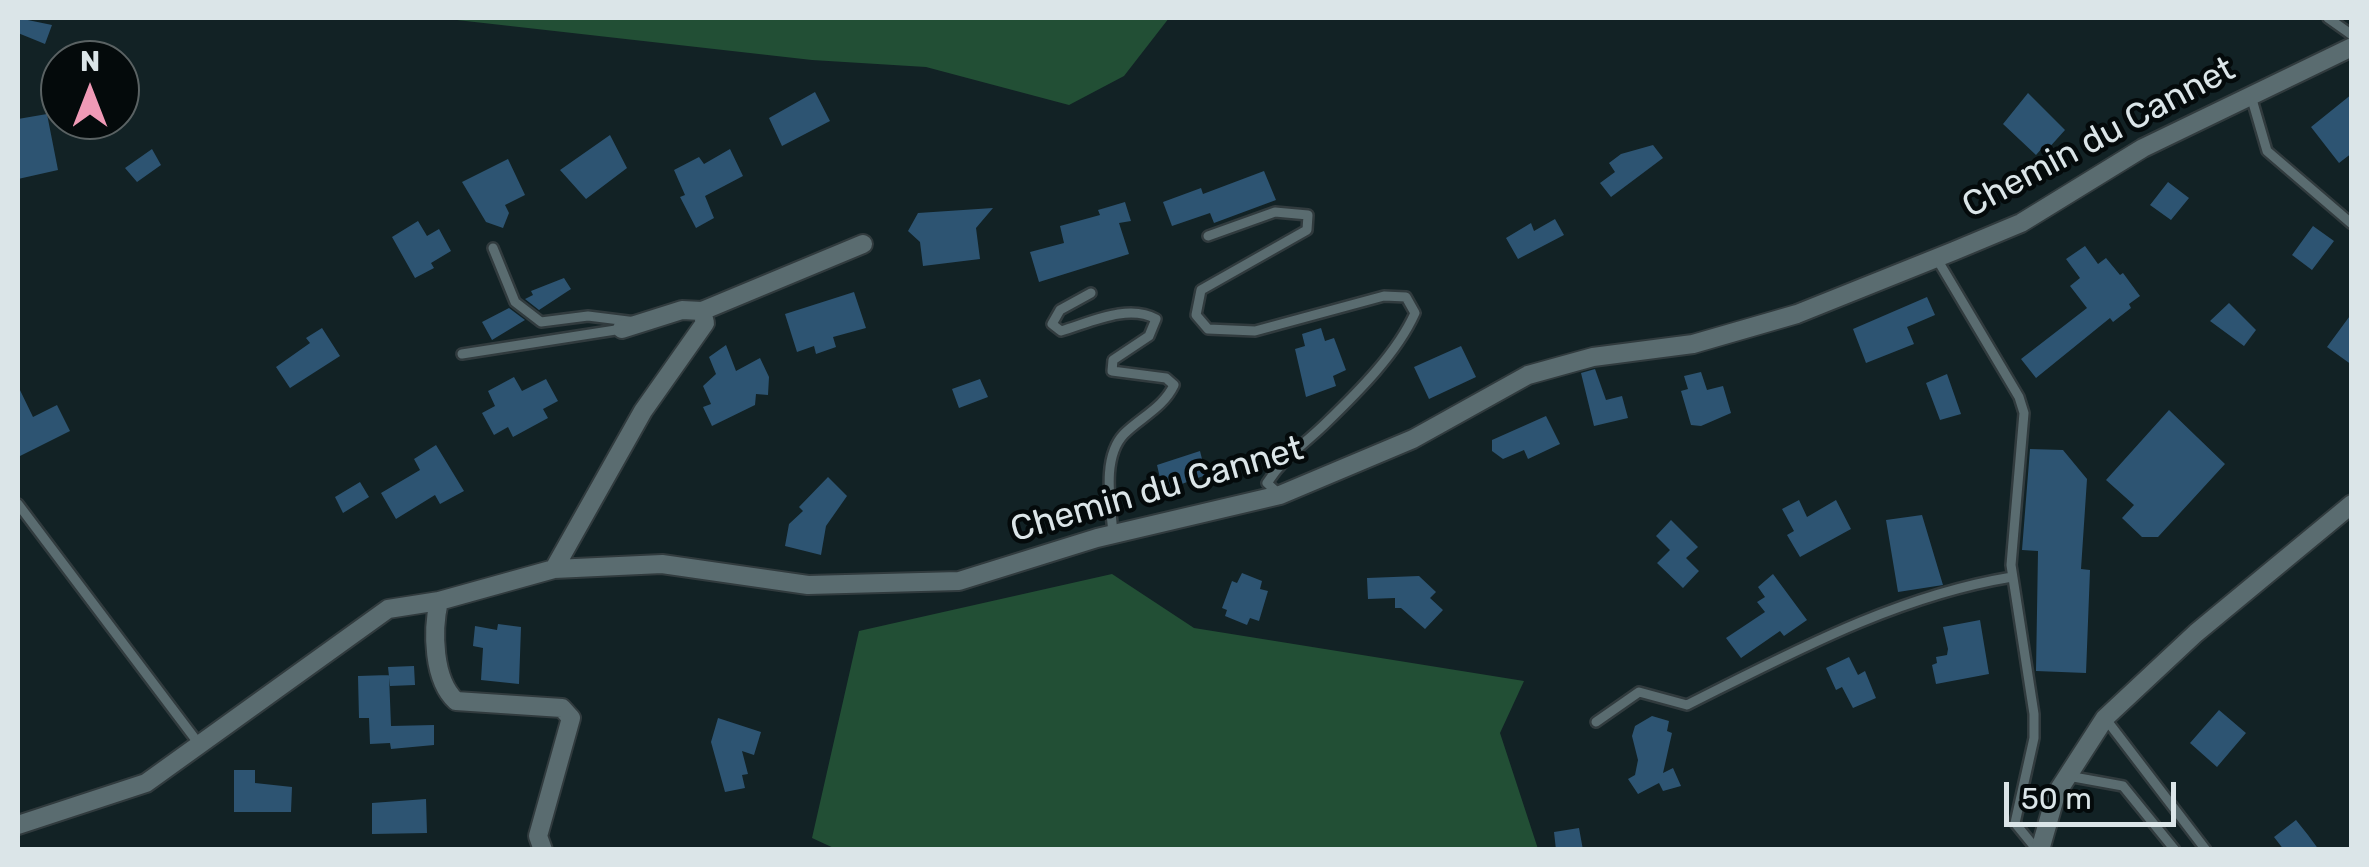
<!DOCTYPE html>
<html>
<head>
<meta charset="utf-8">
<style>
	body { margin:0 }
	#map { position:relative; width:2369px; height:867px; overflow:hidden; background:#122225; font-family:Rubik,sans-serif }
	canvas { display:block }
	.frame { position:absolute; inset:0; border:20px solid #dbe5e8; pointer-events:none }
	.north { position:absolute; left:40px; top:40px; width:100px; height:100px; box-sizing:border-box; background:#040a0b; border:2px solid #5a6263; border-radius:50%; rotate:0deg; font-size:28px; font-weight:700; line-height:40px; text-align:center; color:#dbe5e8 }
	.north::after { content:''; display:block; margin:auto; width:35px; height:45px; background:#f09ab6; clip-path:polygon(50% 0,100% 100%,50% 72%,0 100%) }
	.scale { position:absolute; left:2004px; top:782px; width:172px; height:45px; box-sizing:border-box; border:5px solid #dbe5e8; border-top:0; padding-left:12px; font-size:30px; line-height:35px; white-space:nowrap; color:#dbe5e8; -webkit-text-stroke:8px #040a0b; paint-order:stroke }
</style>
</head>
<body>
<div id="map">
<canvas width="2369" height="867"></canvas>
<div class="frame"></div>
<div class="north">N</div>
<div class="scale">50 m</div>
</div>
<script>
const ctx = document.querySelector('canvas').getContext('2d');
ctx.lineJoin = 'round';
function fillPath(path, color) { ctx.fillStyle = color; ctx.fill(path, 'evenodd'); }
function trace(path, color, width, dash) { ctx.strokeStyle = color; ctx.lineWidth = width; ctx.lineCap = dash ? 'butt' : 'round'; ctx.setLineDash(dash || []); ctx.stroke(path); }
function write(font, color, halo, rows, align = 'center') {
  ctx.font = font + ' Rubik,sans-serif'; ctx.lineWidth = 9; ctx.setLineDash([]); ctx.textBaseline = 'middle'; ctx.strokeStyle = halo; ctx.fillStyle = color; for (const [text, x, y, turn = 0] of rows) {
    ctx.save(); ctx.translate(x, y); ctx.rotate((+turn || 0) * Math.PI / 180); ctx.textAlign = isNaN(turn) ? turn : align; if (halo) ctx.strokeText(text, 0, 0); ctx.fillText(text, 0, 0); ctx.restore();
  }
}
const forest = new Path2D(`
	M448 19V18H1169L1124 76 1069 105 926 67 812 60Z
	M1112 574 1194 628 1524 681 1500 733 1538 849 838 850 812 838 859 631Z`);
const building = new Path2D(`
	M18 18 52 25 45 44 18 33Z
	M815 92 830 121 782 146 769 118Z
	M2028 93 2065 130 2047 150 2043 147 2036 155 2003 124Z
	M2352 94V153L2339 163 2311 127Z
	M47 114 58 170 18 179V119Z
	M610 135 627 168 586 199 560 170Z
	M1653 145 1663 158 1611 197 1600 183 1615 172 1609 163 1621 154Z
	M152 149 161 165 137 182 125 168Z
	M730 149 743 176 705 196 714 218 696 228 680 197 685 195 674 170 699 157 704 164Z
	M508 159 525 195 505 205 509 213 503 228 486 222 462 182Z
	M1264 171 1276 200 1214 223 1210 213 1172 226 1163 202 1201 188 1203 194Z
	M2168 182 2189 198 2171 220 2150 205Z
	M1125 202 1131 221 1119 223 1129 254 1039 282 1030 252 1064 243 1060 226 1100 215 1098 210Z
	M993 208 976 228 980 259 923 266 920 242 908 231 918 213Z
	M1555 219 1564 235 1518 259 1506 238 1531 223 1534 231Z
	M418 221 427 236 439 229 451 251 431 263 434 268 415 278 392 237Z
	M2313 226 2334 241 2312 270 2292 255Z
	M2085 246 2098 264 2106 258 2120 275 2123 273 2140 296 2129 304 2131 308 2113 322 2110 318 2036 378 2021 359 2087 308 2070 286 2080 278 2066 259Z
	M564 278 571 289 539 310 525 299 533 295 531 291Z
	M854 292 866 328 833 337 836 347 816 354 814 346 797 352 785 314Z
	M1927 297 1935 315 1907 327 1914 344 1866 363 1853 329Z
	M2229 303 2256 330 2244 346 2210 321Z
	M509 308 525 320 492 340 482 322Z
	M2352 313V365L2327 347Z
	M322 328 340 356 290 388 276 367 310 343 306 338Z
	M1321 328 1325 341 1334 338 1346 370 1333 376 1336 386 1306 397 1295 349 1305 346 1302 334Z
	M726 345 736 371 760 358 769 377 768 395 756 394 755 405 712 426 703 407 711 404 703 386 716 374 709 357Z
	M1461 346 1476 377 1429 399 1414 367Z
	M1595 369 1606 400 1622 396 1628 418 1594 426 1581 373Z
	M1701 372 1707 390 1723 386 1731 413 1701 426 1691 425 1681 391 1688 389 1684 376Z
	M1947 374 1961 414 1940 420 1926 383Z
	M514 377 522 391 546 379 558 401 543 409 548 418 513 437 508 427 494 435 482 413 495 406 488 391Z
	M980 379 988 397 959 408 952 389Z
	M18 386 33 417 57 405 70 431 18 457Z
	M2169 410 2225 464 2158 537H2142L2122 518 2134 505 2106 480Z
	M1546 416 1560 444 1528 459 1524 450 1503 459 1492 451V440Z
	M436 445 464 491 440 504 435 495 396 519 381 493 420 470 414 459Z
	M2030 449 2063 450 2087 479 2081 569 2090 570 2086 673 2036 671 2038 551 2022 550Z
	M1200 451 1206 475 1163 491 1157 465Z
	M828 477 847 496 826 526 821 555 785 546 789 524 803 511 799 507Z
	M360 482 369 497 343 513 335 497Z
	M1799 500 1807 517 1836 500 1851 529 1800 557 1787 535 1794 531 1782 509Z
	M1922 515 1943 585 1898 592 1886 520Z
	M1671 520 1698 547 1686 558 1699 571 1683 588 1657 563 1670 550 1656 536Z
	M1242 573 1262 581 1260 589 1268 591 1259 621 1250 618 1247 625 1225 616 1227 610 1222 608 1232 581 1237 583Z
	M1773 574 1807 620 1784 636 1780 631 1741 658 1726 638 1765 612 1757 602 1765 597 1758 587Z
	M1419 576 1436 592 1430 598 1443 610 1425 629 1401 608H1395V598L1368 599 1367 578Z
	M1980 620 1989 674 1936 684 1932 665 1937 663 1936 657 1947 655 1948 649 1943 627Z
	M498 624 521 627 519 684 481 680 483 648 473 646 475 626 497 630Z
	M1849 657 1858 675 1865 671 1876 698 1853 708 1842 687 1836 690 1826 668Z
	M414 666 415 685 390 686 388 667Z
	M389 675 391 726 434 725V745L391 749 390 743 370 744 369 718H359L358 676Z
	M2219 710 2246 733 2217 767 2190 743Z
	M1652 716 1669 721 1667 731 1672 733 1663 773 1673 768 1681 786 1663 791 1659 783 1638 794 1628 779 1635 775 1638 760 1632 736 1635 726Z
	M718 718 761 732 754 755 742 751 748 774 742 775 745 788 725 792 711 742Z
	M234 770H255V783L292 787 291 812H234Z
	M426 799 427 833 372 834V803Z
	M2296 820 2308 835 2319 850H2284L2274 837Z
	M1579 828 1583 850H1556L1554 832Z`);
const lane = new Path2D(`
	M2328 18 2352 35
	M2251 96 2267 151 2352 224
	M1208 236 1275 212 1308 215 1307 230 1201 290 1196 315 1208 329 1255 331 1384 296 1406 297 1415 313C1397 353 1359 391 1327 422 1304 445 1286 454 1267 483L1278 493
	M493 248 515 302 541 322 588 316 636 322
	M1937 259 2019 397 2024 413 2011 565 2034 714V738L2015 823 2037 850
	M1091 293 1060 310 1052 324 1061 331C1089 323 1128 303 1156 319L1149 336 1113 360 1112 371 1166 378 1174 385C1163 408 1141 417 1124 434 1101 458 1111 505 1113 534
	M462 354 622 329
	M18 504 199 744
	M2105 718 2206 850
	M1596 722 1639 692 1687 705C1791 653 1896 596 2012 577
	M2068 776 2123 786 2175 850`);
const street = new Path2D(`
	M622 329 682 310 702 311 863 244
	M554 569 643 411 705 323 702 311
	M439 601C432 631 433 680 456 701L562 708 571 718 538 836 543 850
	M18 825 146 783 388 609 439 601 554 569 662 564 808 585 959 581 1097 538 1280 495 1413 439 1528 375 1593 357 1693 344 1797 314 1954 251 2021 223 2143 148 2352 47
	M2040 850 2056 794 2105 718 2196 633 2352 504`);
const streetNames = [
	["Chemin du Cannet",2099,138,-28],
	["Chemin du Cannet",1157,490,-16]
];
fillPath(forest, '#224f35');
fillPath(building, '#2d5472');
trace(lane, '#313b3e', 14);
trace(street, '#313b3e', 22);
trace(lane, '#5a6c70', 9);
trace(street, '#5a6c70', 18);
write('35px', '#dbe5e8', '#040a0b', streetNames);
</script>
</body>
</html>
